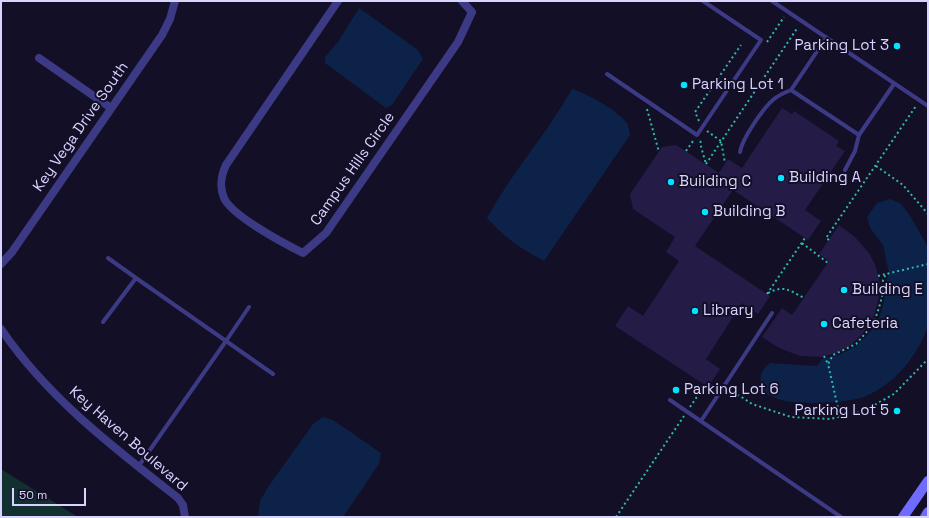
<!DOCTYPE html>
<html>
<head>
<meta charset="utf-8">
<style>
	body { margin:0 }
	#map { position:relative; width:929px; height:518px; overflow:hidden; background:#130f26; font-family:"Space Grotesk",sans-serif }
	canvas { display:block }
	.frame { position:absolute; inset:0; border:2px solid #d9d4ff; pointer-events:none }
	.scale { position:absolute; left:12px; top:488px; width:74px; height:18px; box-sizing:border-box; border:2px solid #d9d4ff; border-top:0; padding-left:5px; font-size:12px; line-height:14px; white-space:nowrap; color:#d9d4ff; -webkit-text-stroke:3px #130f26; paint-order:stroke }
</style>
</head>
<body>
<div id="map">
<canvas width="929" height="518"></canvas>
<div class="frame"></div>
<div class="scale">50 m</div>
</div>
<script>
const ctx = document.querySelector('canvas').getContext('2d');
ctx.lineJoin = 'round';
function fillPath(path, color) { ctx.fillStyle = color; ctx.fill(path, 'evenodd'); }
function trace(path, color, width, dash) { ctx.strokeStyle = color; ctx.lineWidth = width; ctx.lineCap = dash ? 'butt' : 'round'; ctx.setLineDash(dash || []); ctx.stroke(path); }
function write(font, color, halo, rows, align = 'center') {
  ctx.font = font + ' "Space Grotesk",sans-serif'; ctx.lineWidth = 4; ctx.setLineDash([]); ctx.textBaseline = 'middle'; ctx.strokeStyle = halo; ctx.fillStyle = color; for (const [text, x, y, turn = 0] of rows) {
    ctx.save(); ctx.translate(x, y); ctx.rotate((+turn || 0) * Math.PI / 180); ctx.textAlign = isNaN(turn) ? turn : align; if (halo) ctx.strokeText(text, 0, 0); ctx.fillText(text, 0, 0); ctx.restore();
  }
}
const green = new Path2D(`
	M1 469 78 517H1Z`);
const water = new Path2D(`
	M359 8 418 50 423 59 392 105 386 108 325 63V57L338 42Z
	M572 89C588 94 617 110 627 123 629 126 629 131 630 135L544 261C520 248 505 238 487 218 511 173 547 134 572 89Z
	M890 199 900 203 909 214 928 247V326C918 356 894 385 864 397 848 402 828 403 812 403 791 402 780 403 763 391 758 378 760 371 770 363L817 366 822 359 841 354 856 346 869 333 880 316 884 301 885 283 889 273 883 245 870 228 867 217 877 203Z
	M323 417 333 420 381 453 379 464 343 517H258L260 501 268 487 313 424Z`);
const building = new Path2D(`
	M782 108 792 114 794 111 839 141 836 146 845 151 805 210 821 221 808 240 733 190 695 246 770 296 758 314 742 303 706 359 720 369 708 387 615 326 628 306 643 316 679 261 666 252 675 237 633 209 630 194 662 147 676 145 719 173 728 159 742 168Z
	M839 225 855 237 869 253 875 264 880 283 878 301 874 316 863 333 851 345 837 353 821 357 800 356 779 348 762 337 782 308 792 315 829 261 819 254Z`);
const path = new Path2D(`
	M767 42 784 17
	M647 109 659 152
	M699 121 695 112 741 45
	M707 131 721 141 725 163
	M701 141 700 143 706 164
	M686 151 693 141
	M706 164 798 27
	M876 166 903 185 928 214
	M829 240 826 238 916 106
	M802 243 828 263
	M878 276 886 274
	M768 293C784 285 789 290 804 298
	M767 294 805 238
	M824 356 828 364
	M710 385 716 387
	M728 391 740 396 752 404 791 417 830 419 864 411 894 394 928 359
	M690 407 705 385
	M840 417 828 364 833 355 856 344 870 328 877 314 882 297 883 280 886 274 928 264
	M616 517 684 416`);
const lane = new Path2D(`
	M772 1 928 106
	M826 38 791 90 859 135 894 84
	M607 74 697 135 761 40 703 1
	M740 152C742 139 763 108 774 99 779 95 786 92 791 90
	M845 170 855 151 859 135
	M108 258 136 278
	M249 307 226 341 273 374
	M103 322 136 278 226 341 138 467
	M670 400 841 517
	M701 421 772 313`);
const street = new Path2D(`
	M338 1 226 165C221 176 219 186 224 198 232 216 285 244 303 253L326 233 458 42 472 12 462 1
	M39 58 111 108
	M1 264 12 252 162 35 170 19 175 1
	M1 329C47 397 114 448 178 498L183 505 185 517`);
const secondary = new Path2D(`
	M903 517 928 481
	M925 517 928 512`);
const markers = [
	[897,46,4,"#00e5ff"],
	[684,85,4,"#00e5ff"],
	[781,178,4,"#00e5ff"],
	[671,182,4,"#00e5ff"],
	[705,212,4,"#00e5ff"],
	[844,290,4,"#00e5ff"],
	[695,311,4,"#00e5ff"],
	[824,324,4,"#00e5ff"],
	[676,390,4,"#00e5ff"],
	[897,411,4,"#00e5ff"]
];
const poiNames = [
	["Parking Lot 3",889,46,"right"],
	["Parking Lot 1",692,85],
	["Building A",789,178],
	["Building C",679,182],
	["Building B",713,212],
	["Building E",852,290],
	["Library",703,311],
	["Cafeteria",832,324],
	["Parking Lot 6",684,390],
	["Parking Lot 5",889,411,"right"]
];
const streetNames = [
	["Key Vega Drive South",81,127,-55],
	["Campus Hills Circle",353,169,-55],
	["Key Haven Boulevard",128,439,41]
];
fillPath(green, '#12302f');
fillPath(water, '#0c2248');
fillPath(building, '#241b47');
trace(path, '#2fb8b0', 2, [2, 3]);
trace(lane, '#3d3a85', 4);
trace(street, '#3d3a85', 8);
trace(secondary, '#6f6bff', 10);
for (const [x, y, r, color] of markers) { const dot = new Path2D(); dot.arc(x, y, r, 0, 2 * Math.PI); ctx.fillStyle = color; ctx.fill(dot); trace(dot, '#130f26', 1.5); }
write('15px', '#d9d4ff', '#130f26', poiNames, 'left');
write('15px', '#d9d4ff', '#130f26', streetNames);
</script>
</body>
</html>
